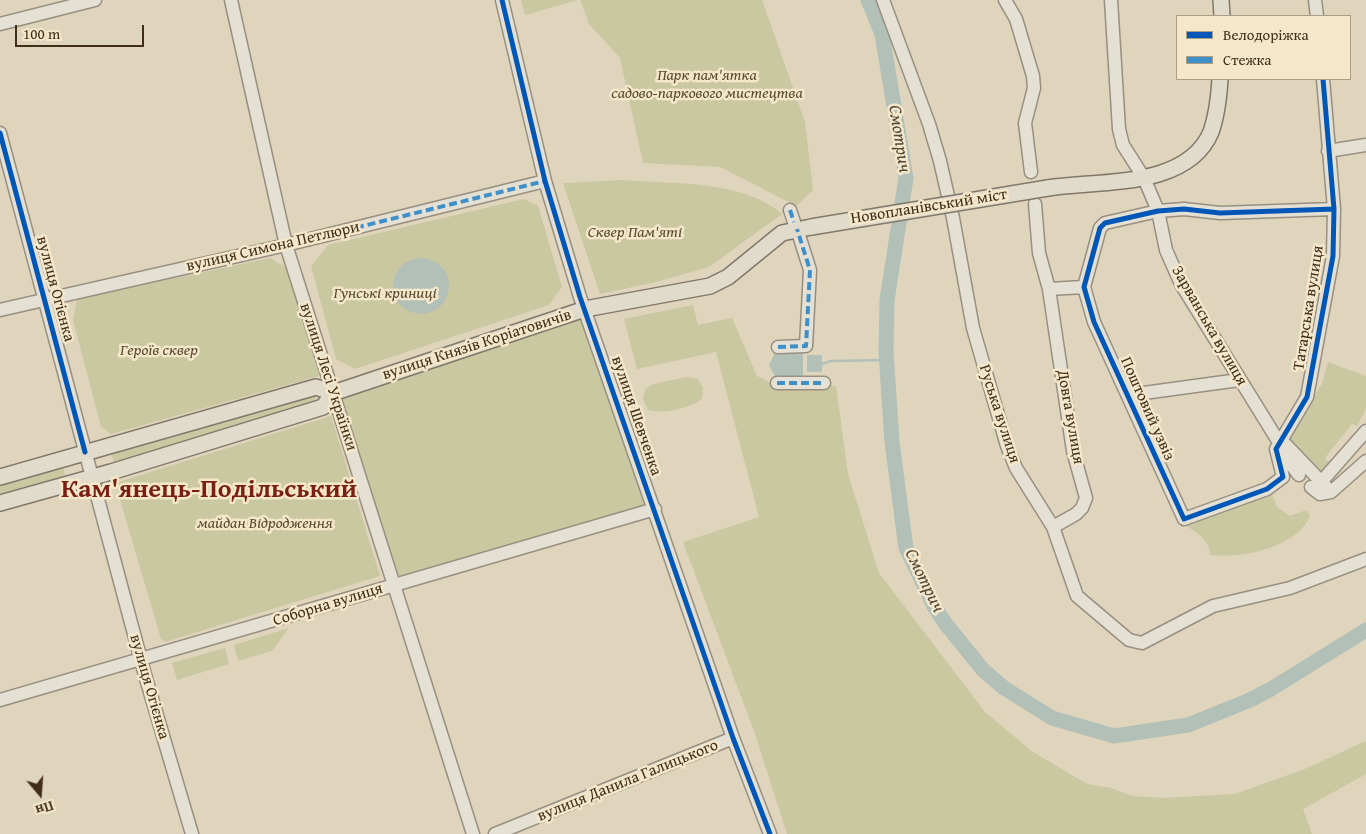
<!DOCTYPE html>
<html>
<head>
<meta charset="utf-8">
<style>
	body { margin:0 }
	#map { position:relative; width:1366px; height:834px; overflow:hidden; background:#dfd4bc; font-family:"Gentium Book Plus",serif }
	canvas { display:block }
	.legend { position:absolute; left:1176px; top:15px; width:175px; height:65px; box-sizing:border-box; background:#f4e7ca; border:1px solid #ac9d84; margin:0; padding:6px 9px; list-style:none; font-size:15px; color:#402e1a }
	.legend li { display:flex; align-items:center; gap:10px; height:25px }
	.legend b { width:25px; border:1px solid #ac9d84 }
	.north { position:absolute; left:15px; top:769px; width:50px; height:50px; -webkit-text-stroke:4px #f4e7ca; paint-order:stroke; rotate:162deg; font-size:14px; font-weight:700; line-height:20px; text-align:center; color:#402e1a }
	.north::after { content:''; display:block; margin:auto; width:18px; height:22px; background:#402e1a; clip-path:polygon(50% 0,100% 100%,50% 72%,0 100%) }
	.scale { position:absolute; left:15px; top:25px; width:129px; height:22px; box-sizing:border-box; border:2px solid #402e1a; border-top:0; padding-left:6px; font-size:15px; line-height:18px; white-space:nowrap; color:#402e1a; -webkit-text-stroke:4px #f4e7ca; paint-order:stroke }
</style>
</head>
<body>
<div id="map">
<canvas width="1366" height="834"></canvas>
<ul class="legend">
<li><b style="height:6px;background:#0057b8"></b>Велодоріжка</li>
<li><b style="height:6px;background:#3f90c9"></b>Стежка</li>
</ul>
<div class="north">Пн</div>
<div class="scale">100 m</div>
</div>
<script>
const ctx = document.querySelector('canvas').getContext('2d');
ctx.lineJoin = 'round';
function fillPath(path, color) { ctx.fillStyle = color; ctx.fill(path, 'evenodd'); }
function trace(path, color, width, dash) { ctx.strokeStyle = color; ctx.lineWidth = width; ctx.lineCap = dash ? 'butt' : 'round'; ctx.setLineDash(dash || []); ctx.stroke(path); }
function write(font, color, halo, rows, align = 'center') {
  ctx.font = font + ' "Gentium Book Plus",serif'; ctx.lineWidth = 5; ctx.setLineDash([]); ctx.textBaseline = 'middle'; ctx.strokeStyle = halo; ctx.fillStyle = color; for (const [text, x, y, turn = 0] of rows) {
    ctx.save(); ctx.translate(x, y); ctx.rotate((+turn || 0) * Math.PI / 180); ctx.textAlign = isNaN(turn) ? turn : align; if (halo) ctx.strokeText(text, 0, 0); ctx.fillText(text, 0, 0); ctx.restore();
  }
}
const green = new Path2D(`
	M521 0H578L525 15Z
	M580 0H762L805 122 813 190 796 206 720 167 643 163 620 58 589 24Z
	M623 180C671 184 744 180 782 214L709 267 656 282 600 294 563 183Z
	M524 199 538 206 562 287 549 305 355 369 336 359 311 266 328 245Z
	M270 258 287 268 319 376 111 434 101 427 73 320 77 299Z
	M693 305 698 325 732 318 757 376 775 385 836 386 848 474 879 573 985 712 1033 752 1087 784 1111 788 1132 796 1164 798 1235 794 1305 769 1366 741V774L1303 809 1312 834H787L754 731 683 542 759 517 716 352 637 369 624 319Z
	M585 309 655 509 395 585 333 393Z
	M1328 362 1366 376V408L1357 426 1352 424 1325 458 1331 464 1322 472 1287 436 1322 384Z
	M686 377 698 379 703 388 702 399C687 409 666 414 648 410L643 399 645 389 653 384Z
	M314 393 317 403 115 466 110 450Z
	M331 416 380 576 165 642 161 639 115 483Z
	M63 467 66 479 0 496V485Z
	M1270 490 1277 507 1290 516 1306 510 1310 516C1297 548 1240 559 1210 555 1210 539 1194 531 1182 523Z
	M289 628 272 651 238 661 234 645Z
	M225 648 229 664 177 680 172 663Z`);
const water = new Path2D(`
	M393 286a28 28 0 1 1 56 0a28 28 0 1 1-56 0Z
	M803 350V378H776L769 365 775 352Z
	M807 355H822V372H807Z`);
const stream = new Path2D(`
	M822 364 831 361 886 360`);
const river = new Path2D(`
	M868 0 882 34 906 178 887 300 886 352 892 442 906 548 935 608 945 623 983 670 1004 688 1052 718 1114 736 1188 725 1250 700 1271 689 1366 630`);
const minor = new Path2D(`
	M231 0 286 245 473 834
	M502 0 545 181 580 297 733 738 770 834
	M883 0 929 124 940 161 953 218 973 328 1007 446 1016 468 1053 527 1077 596 1129 640 1142 643 1213 606 1290 588 1366 559
	M1005 0 1016 19 1033 76 1034 88 1025 123 1031 172
	M1111 0 1119 129 1123 145 1144 178 1158 211 1166 250 1181 284 1280 444 1279 449 1299 475
	M1315 0 1317 16
	M0 24 95 0
	M1323 79 1334 209 1333 256 1307 397 1276 449 1283 477 1267 489 1184 519 1094 322 1084 287 1100 228 1105 223 1158 211 1184 209 1220 213 1334 209
	M0 133 145 675 192 834
	M1328 151 1366 145
	M1035 204 1039 253 1049 289
	M790 210 794 222
	M0 310 286 245 545 181
	M778 347 806 346 810 270 797 229
	M777 383H824
	M1129 395 1239 380
	M1280 444H1285L1331 492
	M1322 481 1366 431
	M1311 487 1320 494 1331 492 1366 461
	M1053 527 1076 514 1082 508 1086 498 1073 451 1049 289 1084 287
	M0 700 655 509
	M495 834 733 738`);
const major = new Path2D(`
	M1221 0 1222 16
	M1048 188C1099 180 1187 189 1211 132 1217 115 1219 96 1220 79
	M0 477 316 387 333 393
	M0 503 111 472 323 407 333 393 585 309 710 286 728 277 782 233 811 227`);
const majorBridge = new Path2D(`
	M811 227 1048 188`);
const quiet = new Path2D(`
	M790 210 794 222
	M286 245 545 181
	M778 347 806 346 810 270 797 229
	M777 383H824`);
const cycleway = new Path2D(`
	M502 0 545 181 580 297 733 738 770 834
	M1323 79 1334 209 1333 256 1307 397 1276 449 1283 477 1267 489 1184 519 1094 322 1084 287 1100 228 1105 223 1158 211 1184 209 1220 213 1334 209
	M0 133 85 452`);
const parkNames = [
	["Парк пам'ятка",707,76],
	["садово-паркового мистецтва",707,94],
	["Сквер Пам'яті",635,233],
	["Гунські криниці",385,294],
	["Героїв сквер",159,351],
	["майдан Відродження",265,524]
];
const streetNames = [
	["Новопланівський міст",929,207,-9],
	["вулиця Симона Петлюри",273,247,-13],
	["вулиця Огієнка",55,289,75],
	["Татарська вулиця",1309,308,-81],
	["Зарванська вулиця",1209,326,60],
	["вулиця Князів Коріатовичів",477,345,-18],
	["вулиця Лесі Українки",328,377,72],
	["Поштовий узвіз",1147,409,66],
	["Руська вулиця",999,414,72],
	["вулиця Шевченка",636,416,71],
	["Довга вулиця",1070,417,80],
	["Соборна вулиця",328,605,-17],
	["вулиця Огієнка",149,687,74],
	["вулиця Данила Галицького",628,781,-22]
];
const waterNames = [
	["Смотрич",899,139,81],
	["Смотрич",924,581,64]
];
const townNames = [
	["Кам'янець-Подільський",209,490]
];
fillPath(green, '#cac8a0');
fillPath(water, '#b3c0b8');
trace(stream, '#b3c0b8', 2.5);
trace(river, '#b3c0b8', 15);
trace(minor, '#988f80', 15);
trace(major, '#81786a', 18);
trace(minor, '#e5e0d4', 12);
trace(major, '#e1dbcc', 15);
trace(majorBridge, '#81786a', 18, []);
trace(majorBridge, '#e1dbcc', 15);
trace(quiet, '#3f90c9', 4, [8, 4]);
trace(cycleway, '#0057b8', 5);
write('italic 16px', '#584b30', '#f4e7ca', parkNames);
write('16px', '#402e1a', '#f4e7ca', streetNames);
write('italic 18px', '#534939', '#f4e7ca', waterNames);
write('bold 26px', '#7a1f14', '#f4e7ca', townNames);
</script>
</body>
</html>
